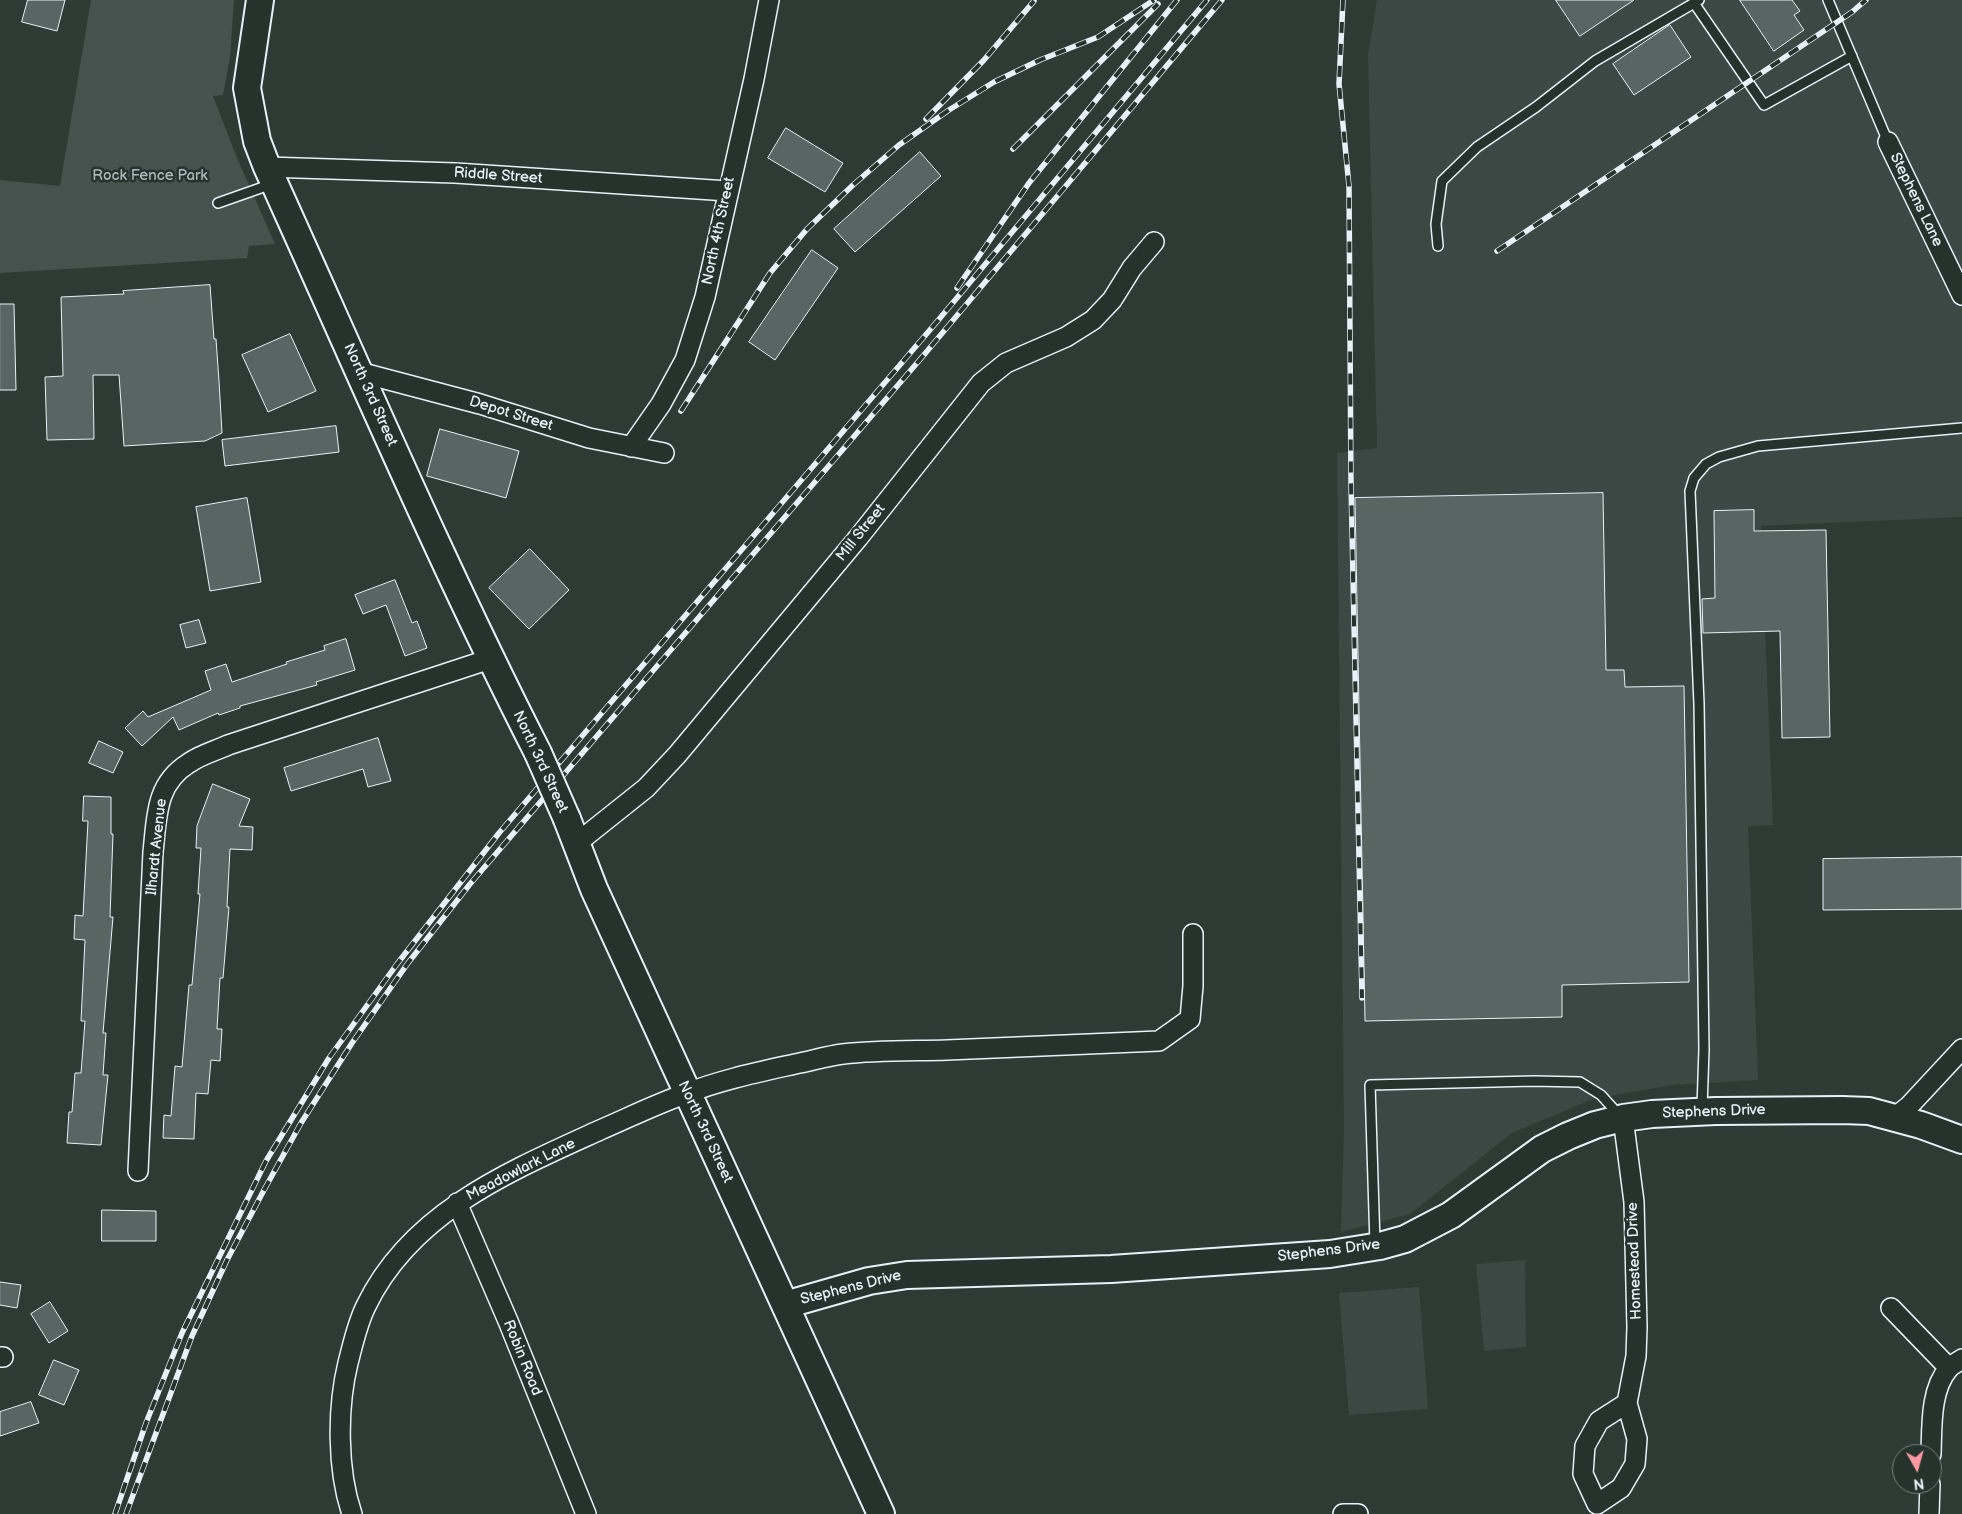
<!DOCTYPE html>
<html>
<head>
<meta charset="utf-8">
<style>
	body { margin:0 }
	#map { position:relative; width:1962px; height:1514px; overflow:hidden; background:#2e3b35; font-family:"Balsamiq Sans",sans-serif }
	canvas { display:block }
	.north { position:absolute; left:1892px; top:1444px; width:50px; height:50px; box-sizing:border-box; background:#26332d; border:1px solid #747f7e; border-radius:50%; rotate:173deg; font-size:14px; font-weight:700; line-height:20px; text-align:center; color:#e8f1f8 }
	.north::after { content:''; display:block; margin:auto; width:18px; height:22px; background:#ff9aa2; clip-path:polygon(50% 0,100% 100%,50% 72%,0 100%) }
</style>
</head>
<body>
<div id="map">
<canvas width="1962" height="1514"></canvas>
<div class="north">N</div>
</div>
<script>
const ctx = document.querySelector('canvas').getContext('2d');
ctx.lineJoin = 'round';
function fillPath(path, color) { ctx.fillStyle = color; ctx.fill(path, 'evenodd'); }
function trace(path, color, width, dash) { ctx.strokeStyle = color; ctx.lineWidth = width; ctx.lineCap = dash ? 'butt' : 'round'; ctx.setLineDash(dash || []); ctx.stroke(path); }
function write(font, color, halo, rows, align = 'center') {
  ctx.font = font + ' "Balsamiq Sans",sans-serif'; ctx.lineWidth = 5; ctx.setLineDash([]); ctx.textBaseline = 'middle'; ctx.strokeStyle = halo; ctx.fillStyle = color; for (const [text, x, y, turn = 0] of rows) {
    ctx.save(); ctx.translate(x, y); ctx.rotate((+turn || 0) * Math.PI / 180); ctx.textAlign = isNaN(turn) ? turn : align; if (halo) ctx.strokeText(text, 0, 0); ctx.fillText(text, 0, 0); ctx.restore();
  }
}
const built = new Path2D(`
	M1377 0H1962V517L1761 526 1773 825 1748 826 1758 1080 1672 1085 1593 1099 1512 1133 1410 1214 1341 1232 1344 1129 1337 453 1377 448 1368 55Z
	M1525 1260 1526 1347 1484 1351 1476 1264Z
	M1419 1287 1428 1409 1349 1415 1339 1293Z`);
const green = new Path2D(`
	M91 0H234L230 57 223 95 213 96 237 158 275 244 249 246 247 258 0 273V180L60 186Z`);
const building = new Path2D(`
	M28 0H65L57 31 22 22Z
	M1556 0H1634L1580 36Z
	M1740 0H1792L1800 11 1794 15 1804 30 1774 51Z
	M1670 25 1691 57 1634 95 1613 64Z
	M786 128 843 163 825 192 768 158Z
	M920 152 941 176 855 252 834 229Z
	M812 250 838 268 775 360 749 342Z
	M210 285 214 339H216L219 381 222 433 205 441 124 446 119 375H93L94 439 47 440 45 377 63 376 61 297 124 294 123 291Z
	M0 304H14L16 390H0Z
	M290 334 316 391 268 412 242 355Z
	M336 426 339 452 225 466 222 440Z
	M440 429 519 451 506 498 427 476Z
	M1603 493 1606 670H1624L1625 687 1684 686 1689 982 1562 985V1017L1365 1021 1355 498Z
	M247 498 261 582 210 591 196 507Z
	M1754 510V531L1826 530 1830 737 1782 738 1780 631 1703 633 1702 599 1715 598 1714 511Z
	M530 549 569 590 529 629 489 588Z
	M395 580 412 623 417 621 427 648 405 656 386 605 363 614 355 595Z
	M199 620 206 643 186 648 180 625Z
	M346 639 355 670 316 682 317 685 240 706V708L219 715 218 713 179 730 173 717 142 746 125 728 143 711 148 717 211 690 205 671 226 664 232 682 287 664 286 662 325 650 324 646Z
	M378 738 391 781 368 787 363 769 291 791 284 768Z
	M99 741 123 752 113 773 89 763Z
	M213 784 250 799 239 826 253 827 252 850 230 849 227 907H229L223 978H220L217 1029H222L220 1061 211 1060 208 1094 196 1093 194 1139 163 1138 164 1115 171 1116 175 1066 182 1067 189 985H192L200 894H198L201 848H196L197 826Z
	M84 796 111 797V834H113L110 917H113L103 1033H106L103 1075H108L101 1145 67 1143 69 1112H72L75 1073H81L85 1021H81L85 940 74 939 75 915 83 916 88 821H83Z
	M1962 857V909L1823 910V859Z
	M102 1210 156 1211V1241H102Z
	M0 1282 21 1285 17 1308 0 1305Z
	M50 1302 68 1331 49 1343 31 1314Z
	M54 1360 79 1370 64 1405 39 1395Z
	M31 1402 39 1423 0 1436V1412Z`);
const lane = new Path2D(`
	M1699 0 1694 3 1764 105 1852 56
	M1828 0 1888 142
	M218 203 272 184
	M1438 246 1436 224 1442 181 1477 147 1536 107 1595 61 1694 3
	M1702 1108 1704 1049 1699 704 1690 491 1694 478 1706 464 1719 457 1758 446 1962 428
	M1375 1244 1370 1085 1534 1081 1580 1082 1601 1095 1619 1115`);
const street = new Path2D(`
	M1888 142 1962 295
	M267 167 455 173 728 191
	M359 372 480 404 589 438 664 453
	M631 447 661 404 685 360 705 297 754 79 769 0
	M577 843 646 788 677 755 858 538 981 383 1006 363 1066 337 1093 320 1112 300 1132 268 1154 242
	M1894 1118 1909 1106 1962 1049
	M138 1171 153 852C157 817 155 784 189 763 200 755 215 751 228 745L490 659
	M457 1203 508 1321 586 1514
	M1891 1308 1949 1368
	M0 1357H3
	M1931 1454C1932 1427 1930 1389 1949 1368 1953 1364 1958 1362 1962 1359
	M1597 1504 1621 1488 1635 1464 1637 1439 1627 1403 1636 1356 1637 1327 1634 1202 1623 1118
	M1597 1504 1583 1474 1585 1446 1599 1421 1627 1403
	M352 1514C337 1470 337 1408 348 1363 353 1344 357 1324 366 1306 411 1212 510 1171 600 1130 628 1118 656 1104 685 1094 720 1080 759 1072 795 1064 811 1061 827 1056 843 1054 877 1050 913 1051 947 1050 1018 1047 1088 1044 1159 1041L1190 1019 1193 986V934
	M1343 1514H1358
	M1929 1514 1930 1484`);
const secondary = new Path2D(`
	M260 0 247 88 257 141 267 167C356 363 440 561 538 753
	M567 819 594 889 881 1514
	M785 1305 869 1281 907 1275 1111 1269 1330 1254 1380 1246 1405 1239 1451 1215 1542 1149 1568 1136 1595 1125 1623 1118 1652 1114 1716 1111 1842 1110 1869 1111 1921 1125 1962 1140`);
const rail = new Path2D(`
	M1343 0 1339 84 1349 186 1351 483 1362 998
	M926 119 984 60 1034 1
	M1013 149 1158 4
	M1497 251 1852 12 1866 0
	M957 288 1029 183 1177 0
	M681 411 770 273 807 229 853 185 899 145 949 110 994 82 1040 60 1098 37 1154 0
	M115 1514 146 1423 182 1333 266 1161 329 1058 397 964 499 833 935 324 1207 0
	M126 1514 192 1336 227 1260 264 1190 301 1123 352 1043 408 963 470 884 923 356 1222 0`);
const secondaryBridge = new Path2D(`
	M538 753 567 819`);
const parkNames = [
	["Rock Fence Park",150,176]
];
const streetNames = [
	["Riddle Street",498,176,4],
	["Stephens Lane",1916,200,64],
	["North 4th Street",719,231,-78],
	["North 3rd Street",370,395,66],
	["Depot Street",511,414,17],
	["Mill Street",861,533,-51],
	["North 3rd Street",540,762,65],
	["Ilhardt Avenue",157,847,-84],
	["Stephens Drive",1714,1112,-2],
	["North 3rd Street",705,1132,65],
	["Meadowlark Lane",521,1170,-27],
	["Stephens Drive",1329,1251,-7],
	["Homestead Drive",1635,1261,-92],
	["Stephens Drive",851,1288,-14],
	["Robin Road",522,1358,68]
];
fillPath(built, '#3b4843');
fillPath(green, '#45524e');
fillPath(building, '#596563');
trace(building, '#e8f1f8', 1);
trace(lane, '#e8f1f8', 12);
trace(street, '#e8f1f8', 22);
trace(secondary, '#e8f1f8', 30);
trace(lane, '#26332d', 9);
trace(street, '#26332d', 19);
trace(secondary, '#26332d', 26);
trace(rail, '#e8f1f8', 5.5);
trace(rail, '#26332d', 4, [11]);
trace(secondaryBridge, '#e8f1f8', 30, []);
trace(secondaryBridge, '#26332d', 26);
write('15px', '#afb9bc', '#26332d', parkNames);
write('15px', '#e8f1f8', '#26332d', streetNames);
</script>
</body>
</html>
